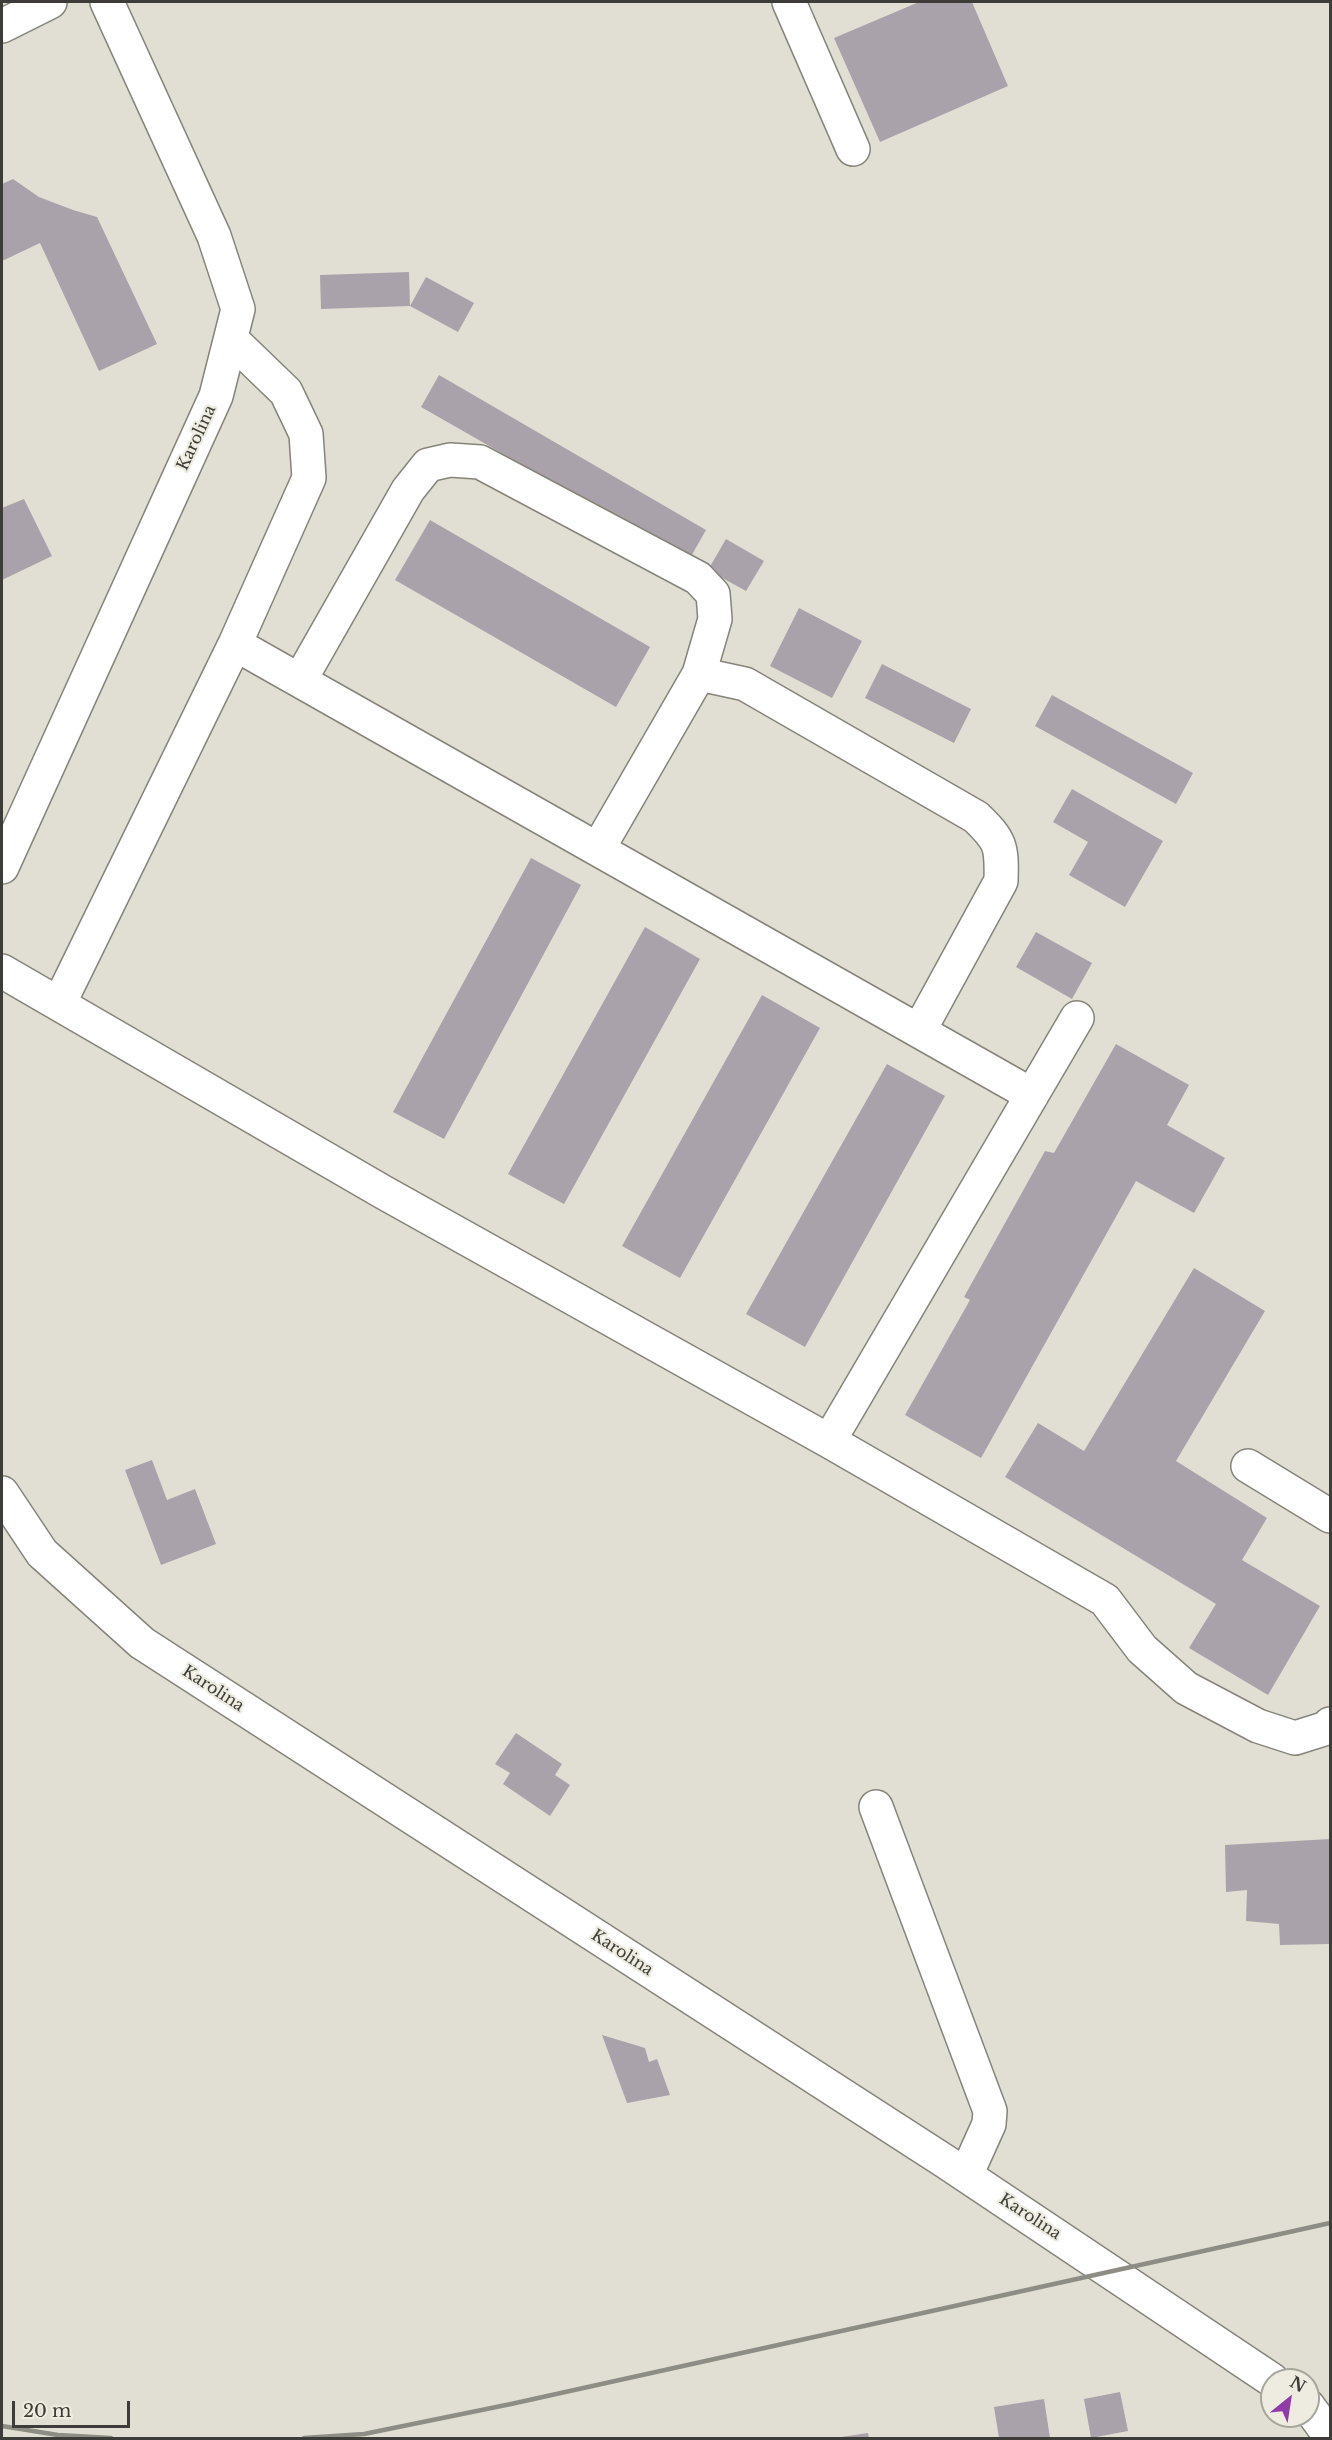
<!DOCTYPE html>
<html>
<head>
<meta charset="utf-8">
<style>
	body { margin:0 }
	#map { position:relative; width:1332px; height:2440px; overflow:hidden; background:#e1dfd3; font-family:"Libre Baskerville",serif }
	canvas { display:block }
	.frame { position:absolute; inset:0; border:3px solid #3d3c38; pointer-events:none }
	.north { position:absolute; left:1260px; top:2368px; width:60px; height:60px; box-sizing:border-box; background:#eeece0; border:2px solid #a7a69d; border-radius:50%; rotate:30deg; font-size:16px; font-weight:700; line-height:24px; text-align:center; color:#3d3c38 }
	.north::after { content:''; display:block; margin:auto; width:21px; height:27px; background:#913ba8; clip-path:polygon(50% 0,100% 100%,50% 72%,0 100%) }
	.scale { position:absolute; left:12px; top:2401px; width:118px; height:27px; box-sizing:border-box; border:3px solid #3d3c38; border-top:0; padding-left:8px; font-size:18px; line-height:21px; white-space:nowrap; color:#3d3c38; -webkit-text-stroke:4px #eeece0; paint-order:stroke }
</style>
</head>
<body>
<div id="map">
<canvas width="1332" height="2440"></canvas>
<div class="frame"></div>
<div class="north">N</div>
<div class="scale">20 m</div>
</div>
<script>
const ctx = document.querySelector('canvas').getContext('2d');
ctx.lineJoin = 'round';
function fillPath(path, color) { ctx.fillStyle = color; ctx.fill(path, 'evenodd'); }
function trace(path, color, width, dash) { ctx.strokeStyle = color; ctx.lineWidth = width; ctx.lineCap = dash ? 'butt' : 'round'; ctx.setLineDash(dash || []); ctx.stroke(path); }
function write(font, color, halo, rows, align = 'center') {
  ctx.font = font + ' "Libre Baskerville",serif'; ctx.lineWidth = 4.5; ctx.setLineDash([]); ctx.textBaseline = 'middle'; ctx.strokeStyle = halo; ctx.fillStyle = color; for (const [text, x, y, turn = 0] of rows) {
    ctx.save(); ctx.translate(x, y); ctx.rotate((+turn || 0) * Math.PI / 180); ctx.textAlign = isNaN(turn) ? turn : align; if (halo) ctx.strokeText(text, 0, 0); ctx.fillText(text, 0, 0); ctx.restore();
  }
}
const building = new Path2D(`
	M919 2H972L1008 86 880 142 834 38Z
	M13 179 39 197 73 210 97 217 157 344 99 371 40 243 2 261V184Z
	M409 272 410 306 426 277 474 303 458 332 410 306 321 309 320 275Z
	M439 375 706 530 689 560 421 407Z
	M24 499 52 556 2 580V508Z
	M430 520 650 647 616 707 395 580Z
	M726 539 764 561 746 591 708 570Z
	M799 608 862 641 832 698 770 666Z
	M882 664 971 709 954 743 865 698Z
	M1052 695 1193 773 1176 804 1035 726Z
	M1072 789 1163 841 1125 907 1069 875 1088 842 1053 822Z
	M531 858 581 885 444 1139 393 1112Z
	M645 927 700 959 564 1204 508 1174Z
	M1036 932 1092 963 1072 999 1016 967Z
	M762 995 820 1028 680 1278 622 1246Z
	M1116 1044 1189 1085 1167 1125 1225 1158 1194 1213 1136 1181 981 1458 905 1415 970 1300 964 1297 1045 1151 1054 1153Z
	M887 1064 945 1096 805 1347 746 1314Z
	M1194 1268 1265 1311 1176 1461 1267 1518 1242 1560 1320 1606 1268 1695 1189 1648 1216 1604 1005 1477 1038 1423 1084 1451Z
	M152 1460 167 1500 195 1489 216 1544 161 1565 125 1470Z
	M516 1733 562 1764 555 1775 570 1785 550 1816 503 1784 510 1773 495 1764Z
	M1330 1839V1944L1280 1945 1279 1924 1246 1921 1247 1890 1226 1892 1225 1845Z
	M602 2035 645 2048 649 2062 657 2059 670 2095 627 2103Z
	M1120 2392 1128 2431 1091 2438 1084 2399Z
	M1044 2399 1050 2438H999L994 2407Z
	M868 2433 869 2438H841V2437Z`);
const minor = new Path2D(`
	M789 2 853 149
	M2 26 50 2
	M235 644 1032 1095
	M699 674 745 684 976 817C1001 841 1002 846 1001 881L919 1031
	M300 680 408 490 428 465 450 460 480 462 698 578 713 594 715 619 699 674 598 849
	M2 867 216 396 238 309 214 236 107 2
	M2 971 383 1192 829 1441 1105 1600 1142 1649 1186 1688 1258 1726 1295 1738 1327 1728 1330 1724
	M59 1004 235 644 309 478 306 434 286 392 231 339
	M829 1441 1077 1018
	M1248 1466 1330 1516
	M2 1493 42 1553 142 1643 946 2162 1272 2380
	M876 1807 990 2111 989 2124 966 2175
	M1308 2406 1330 2436`);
const rail = new Path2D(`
	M2 2426 58 2435 111 2438
	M304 2438 364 2434 511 2404 1330 2223`);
const streetNames = [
	["Karolina",197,438,-65],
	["Karolina",213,1689,33],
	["Karolina",622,1953,33],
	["Karolina",1030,2217,33]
];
fillPath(building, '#a9a2ab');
trace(minor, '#868479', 36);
trace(minor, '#fff', 33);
trace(rail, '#8e8d85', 4.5);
write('16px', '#3d3c38', '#eeece0', streetNames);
</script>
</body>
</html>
